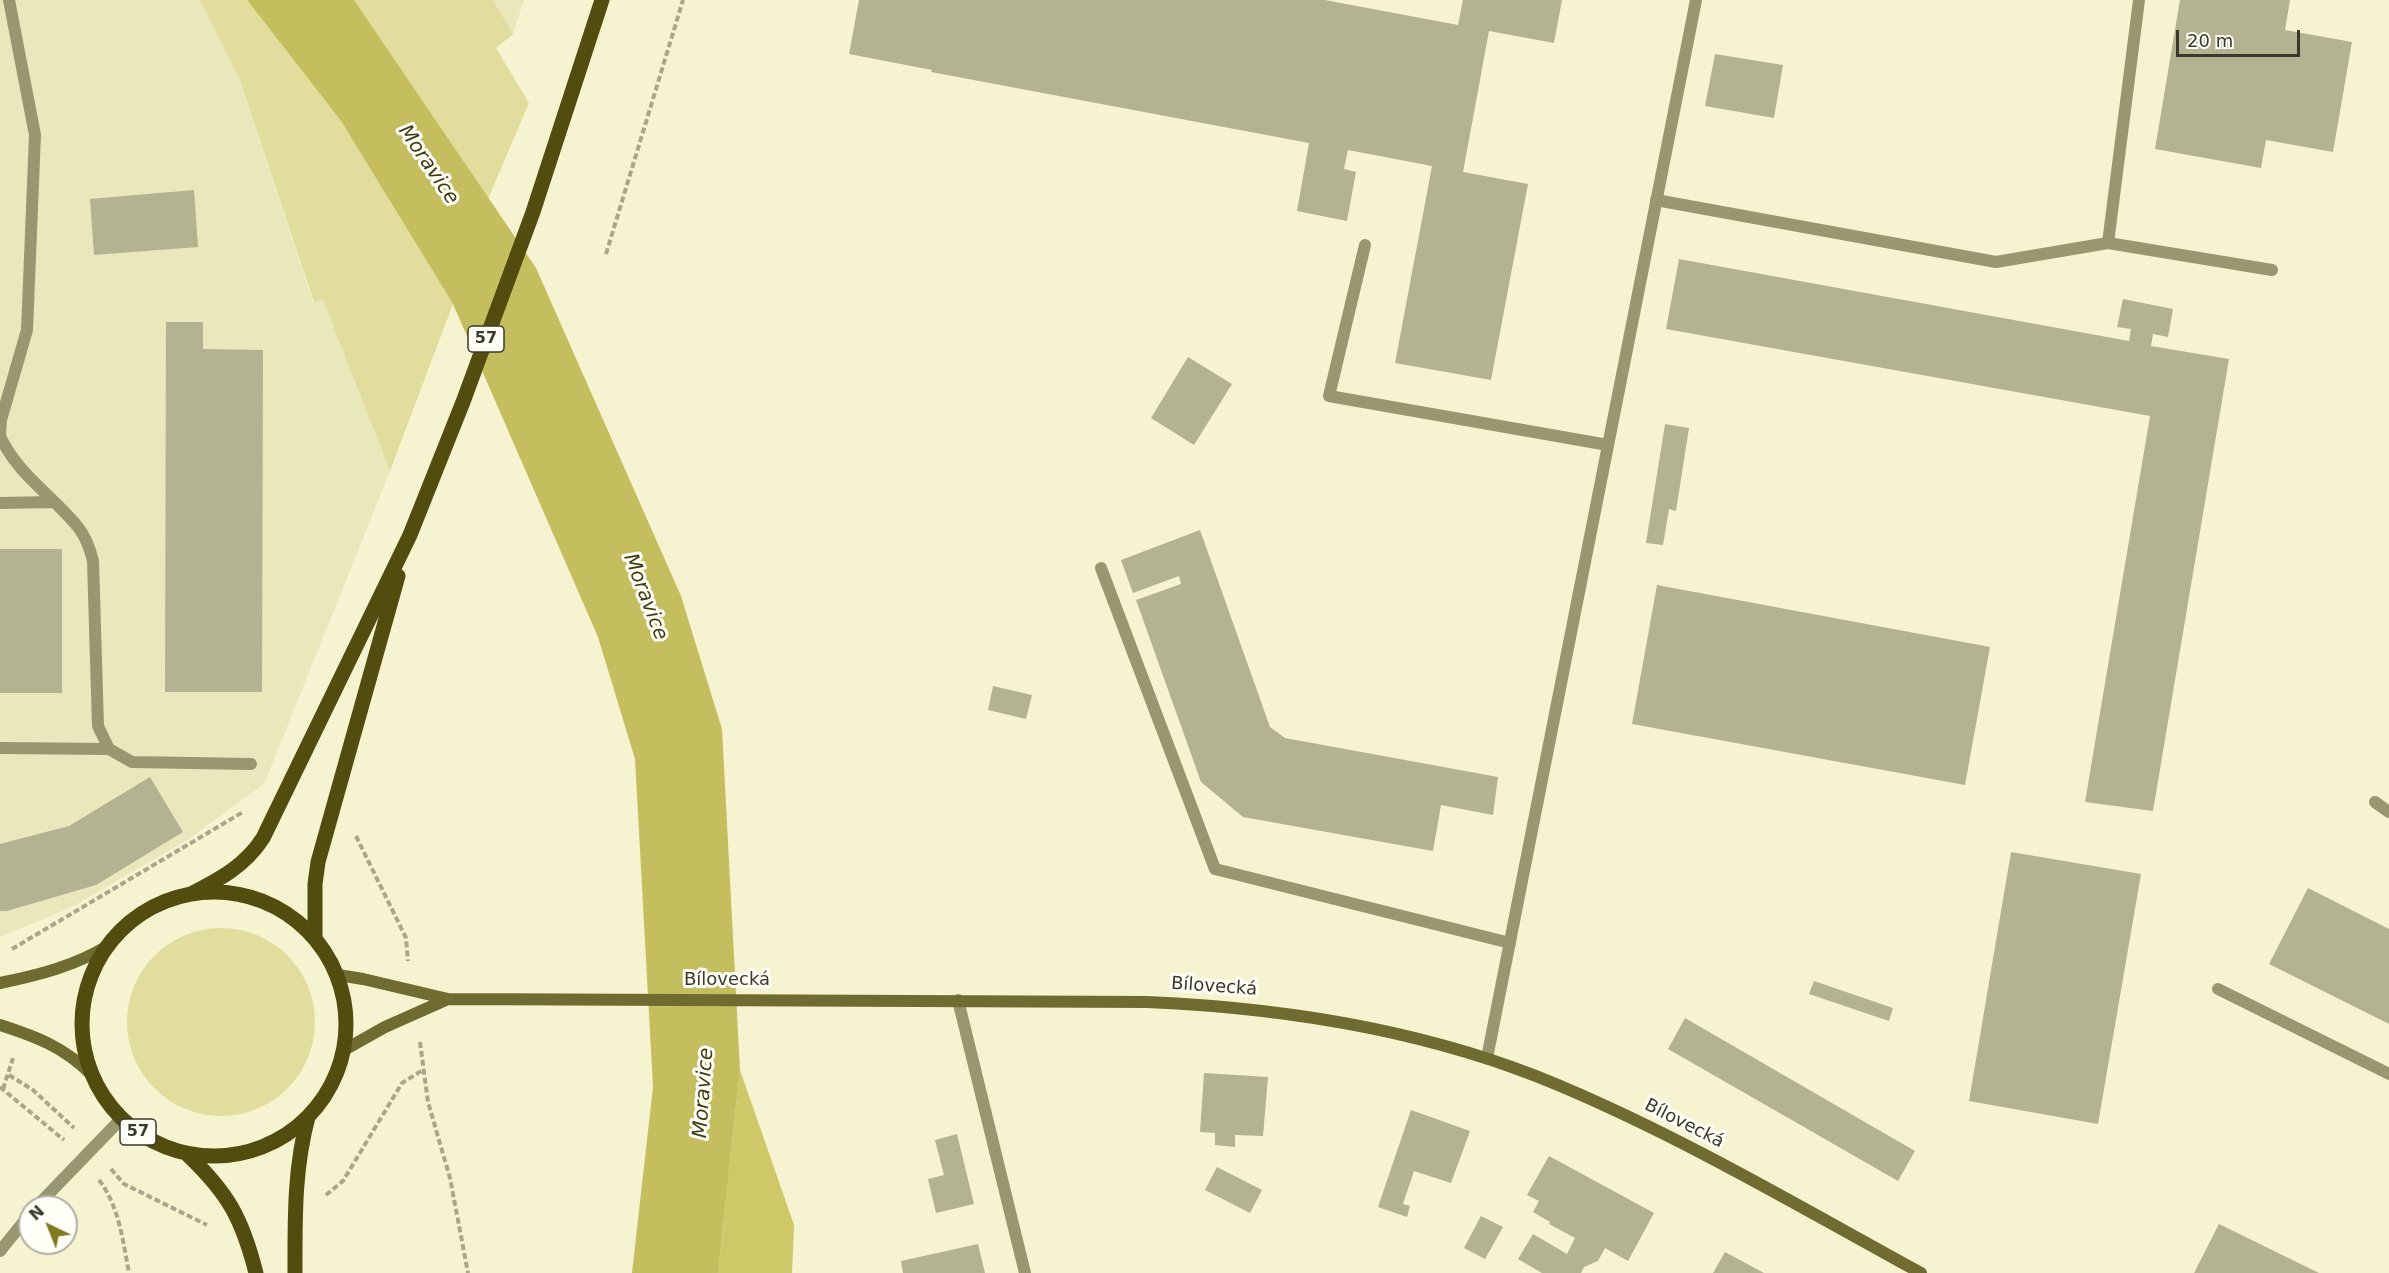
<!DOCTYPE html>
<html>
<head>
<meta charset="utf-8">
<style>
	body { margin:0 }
	#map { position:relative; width:2389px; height:1273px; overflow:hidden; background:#f5f3d0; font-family:"DejaVu Sans",sans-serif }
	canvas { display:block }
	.north { position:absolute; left:18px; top:1195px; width:60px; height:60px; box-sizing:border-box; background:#fffff8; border:2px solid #b0b0a6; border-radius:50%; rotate:317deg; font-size:16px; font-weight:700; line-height:24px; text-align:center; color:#3a392b }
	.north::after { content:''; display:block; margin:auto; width:21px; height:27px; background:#807a21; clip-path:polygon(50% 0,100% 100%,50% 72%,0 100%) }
	.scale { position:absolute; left:2176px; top:30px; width:124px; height:27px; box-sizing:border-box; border:3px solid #3a392b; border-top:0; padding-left:8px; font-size:18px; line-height:21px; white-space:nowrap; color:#3a392b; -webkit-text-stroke:4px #fffff8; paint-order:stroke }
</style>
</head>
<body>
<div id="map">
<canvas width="2389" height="1273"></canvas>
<div class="north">N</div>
<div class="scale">20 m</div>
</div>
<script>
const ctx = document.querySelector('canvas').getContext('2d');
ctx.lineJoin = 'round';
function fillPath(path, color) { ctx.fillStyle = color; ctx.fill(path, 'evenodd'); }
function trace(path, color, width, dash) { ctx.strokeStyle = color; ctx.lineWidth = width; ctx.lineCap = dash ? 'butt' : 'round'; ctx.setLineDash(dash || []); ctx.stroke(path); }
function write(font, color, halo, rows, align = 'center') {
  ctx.font = font + ' "DejaVu Sans",sans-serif'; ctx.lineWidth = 6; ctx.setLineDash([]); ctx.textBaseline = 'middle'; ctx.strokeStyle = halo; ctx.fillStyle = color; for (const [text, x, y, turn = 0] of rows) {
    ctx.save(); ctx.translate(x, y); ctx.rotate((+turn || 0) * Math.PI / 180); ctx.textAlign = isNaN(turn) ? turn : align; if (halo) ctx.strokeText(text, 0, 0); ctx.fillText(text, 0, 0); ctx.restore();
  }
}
const built = new Path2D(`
	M0 0H200L240 80 313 302 323 300 390 471 264 784 187 840 72 907 0 937Z
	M493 0H524L513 34Z`);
const green = new Path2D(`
	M200 0H247L341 121 453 304 390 471 323 300 314 302 240 80Z
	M354 0H493L513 34 496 48 529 103 488 199Z
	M127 1022a94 94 0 1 1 188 0a94 94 0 1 1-188 0Z`);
const forest = new Path2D(`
	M740 1070 794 1225 792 1273H718Z`);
const water = new Path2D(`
	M247 0H354L536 268 681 596 722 729 740 1070 718 1273H632L653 1087 635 759 598 637 453 304 341 121Z`);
const building = new Path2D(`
	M859 0H1325L1458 25 1463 0H1562L1554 43 1489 31 1463 172 1528 184 1491 380 1395 363 1432 166 1348 150 1344 169 1356 172 1347 221 1297 211 1309 143 931 72 932 70 849 54Z
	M2180 0H2290L2285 30 2352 42 2333 152 2266 140 2261 168 2155 149Z
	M1715 54 1783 65 1774 118 1705 106Z
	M194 190 198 247 94 255 90 199Z
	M1679 259 2129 341 2131 329 2117 327 2123 299 2173 309 2168 337 2153 334 2151 346 2229 359 2153 811 2085 802 2150 416 1666 329Z
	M166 322H203V349L263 350 262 692H165Z
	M1188 357 1232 384 1194 445 1151 418Z
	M1665 424 1689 428 1676 511 1669 509 1663 545 1646 543Z
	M1200 530 1270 727 1285 738 1498 777 1493 815 1441 805 1433 851 1243 817 1201 782 1136 600 1181 584 1179 576 1133 593 1121 560Z
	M0 549H62V693H0Z
	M1657 585 1990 647 1965 785 1632 724Z
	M993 686 1032 695 1026 719 988 710Z
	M150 777 183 832 96 885 7 911H0V844L69 826Z
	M2011 852 2141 874 2098 1124 1969 1101Z
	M2308 888 2389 929V1024L2269 964Z
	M1814 981 1893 1008 1889 1021 1809 994Z
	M1685 1018 1915 1151 1898 1181 1668 1049Z
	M1204 1073 1268 1077 1263 1136 1235 1135V1147L1215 1145V1133L1200 1132Z
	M1411 1110 1470 1131 1451 1183 1414 1171 1403 1204 1410 1206 1407 1217 1378 1207Z
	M957 1134 974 1204 936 1213 928 1179 944 1175 935 1140Z
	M1549 1156 1654 1213 1628 1261 1605 1248 1598 1261 1584 1267 1581 1273H1542L1518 1259 1533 1234 1567 1254 1575 1238 1549 1224 1550 1222 1533 1212 1539 1201 1527 1195Z
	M1217 1167 1262 1190 1250 1213 1205 1190Z
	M1481 1216 1503 1227 1485 1259 1464 1248Z
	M2219 1224 2319 1273H2194Z
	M978 1244 985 1273H903L901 1261Z
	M1725 1252 1764 1273H1713Z`);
const path = new Path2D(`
	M606 254 683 0
	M356 836 406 938 408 961
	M12 949 243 812
	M420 1042 428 1102 450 1178 468 1273
	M9 1075 33 1090 74 1128
	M0 1087 64 1140
	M3 1089 13 1058
	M111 1169 124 1184 207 1225
	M99 1180C119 1206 123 1241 129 1273
	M326 1195 343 1181 402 1083 423 1070`);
const service = new Path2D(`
	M1656 200 1996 262 2108 243 2272 270
	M2108 243 2139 0
	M1365 245 1329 396 1608 445
	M0 434 1 420 27 330 35 135 9 0
	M0 436C17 474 53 496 78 527 86 537 90 549 93 561L98 726 109 749 132 762 251 764
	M0 503 53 502
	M1101 568 1215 869 1510 943
	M0 748 109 749
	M2375 802 2389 812
	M2218 989 2389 1074
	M958 1000 1025 1273`);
const minor = new Path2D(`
	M1487 1058 1696 0
	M36 1207 122 1118
	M0 1251 30 1214`);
const secondary = new Path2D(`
	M338 975 363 979 448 999 1147 1002C1287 1008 1428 1030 1558 1085 1684 1138 1802 1208 1921 1273
	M0 983C39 975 75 966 109 945
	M0 1025C37 1037 64 1047 92 1075
	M344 1050 385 1027 448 999`);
const primary = new Path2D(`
	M82 1024a132 132 0 1 1 264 0a132 132 0 1 1-264 0Z
	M191 894C220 879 245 866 263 838L410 535 463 402 533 212 602 0
	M315 938V884L318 862 398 576
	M187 1154C228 1193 242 1218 256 1273
	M295 1273C295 1220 294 1169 308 1117`);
const shields = [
	[486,339,36],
	[138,1132,36]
];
const shieldNames = [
	["57",486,339],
	["57",138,1132]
];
const streetNames = [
	["Bílovecká",727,980],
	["Bílovecká",1214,987,4],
	["Bílovecká",1684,1124,27]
];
const waterNames = [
	["Moravice",428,165,56],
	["Moravice",645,597,69],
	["Moravice",704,1093,-86]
];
fillPath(built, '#e9e7bc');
fillPath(green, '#e1de9d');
fillPath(forest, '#cec869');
fillPath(water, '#c4be5f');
fillPath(building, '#b4b391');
trace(path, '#a8a78c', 4, [6, 3]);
trace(service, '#999772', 12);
trace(minor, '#999772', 12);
trace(secondary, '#706c31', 12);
trace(primary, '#524d0f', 15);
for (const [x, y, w] of shields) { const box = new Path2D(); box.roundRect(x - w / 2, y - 13, w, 26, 4.5); ctx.fillStyle = '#fffff8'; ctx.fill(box); trace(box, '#3a392b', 1.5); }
write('bold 16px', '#3a392b', null, shieldNames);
write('18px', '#3a392b', '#fffff8', streetNames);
write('italic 20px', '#3e3c13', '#fffff8', waterNames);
</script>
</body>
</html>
